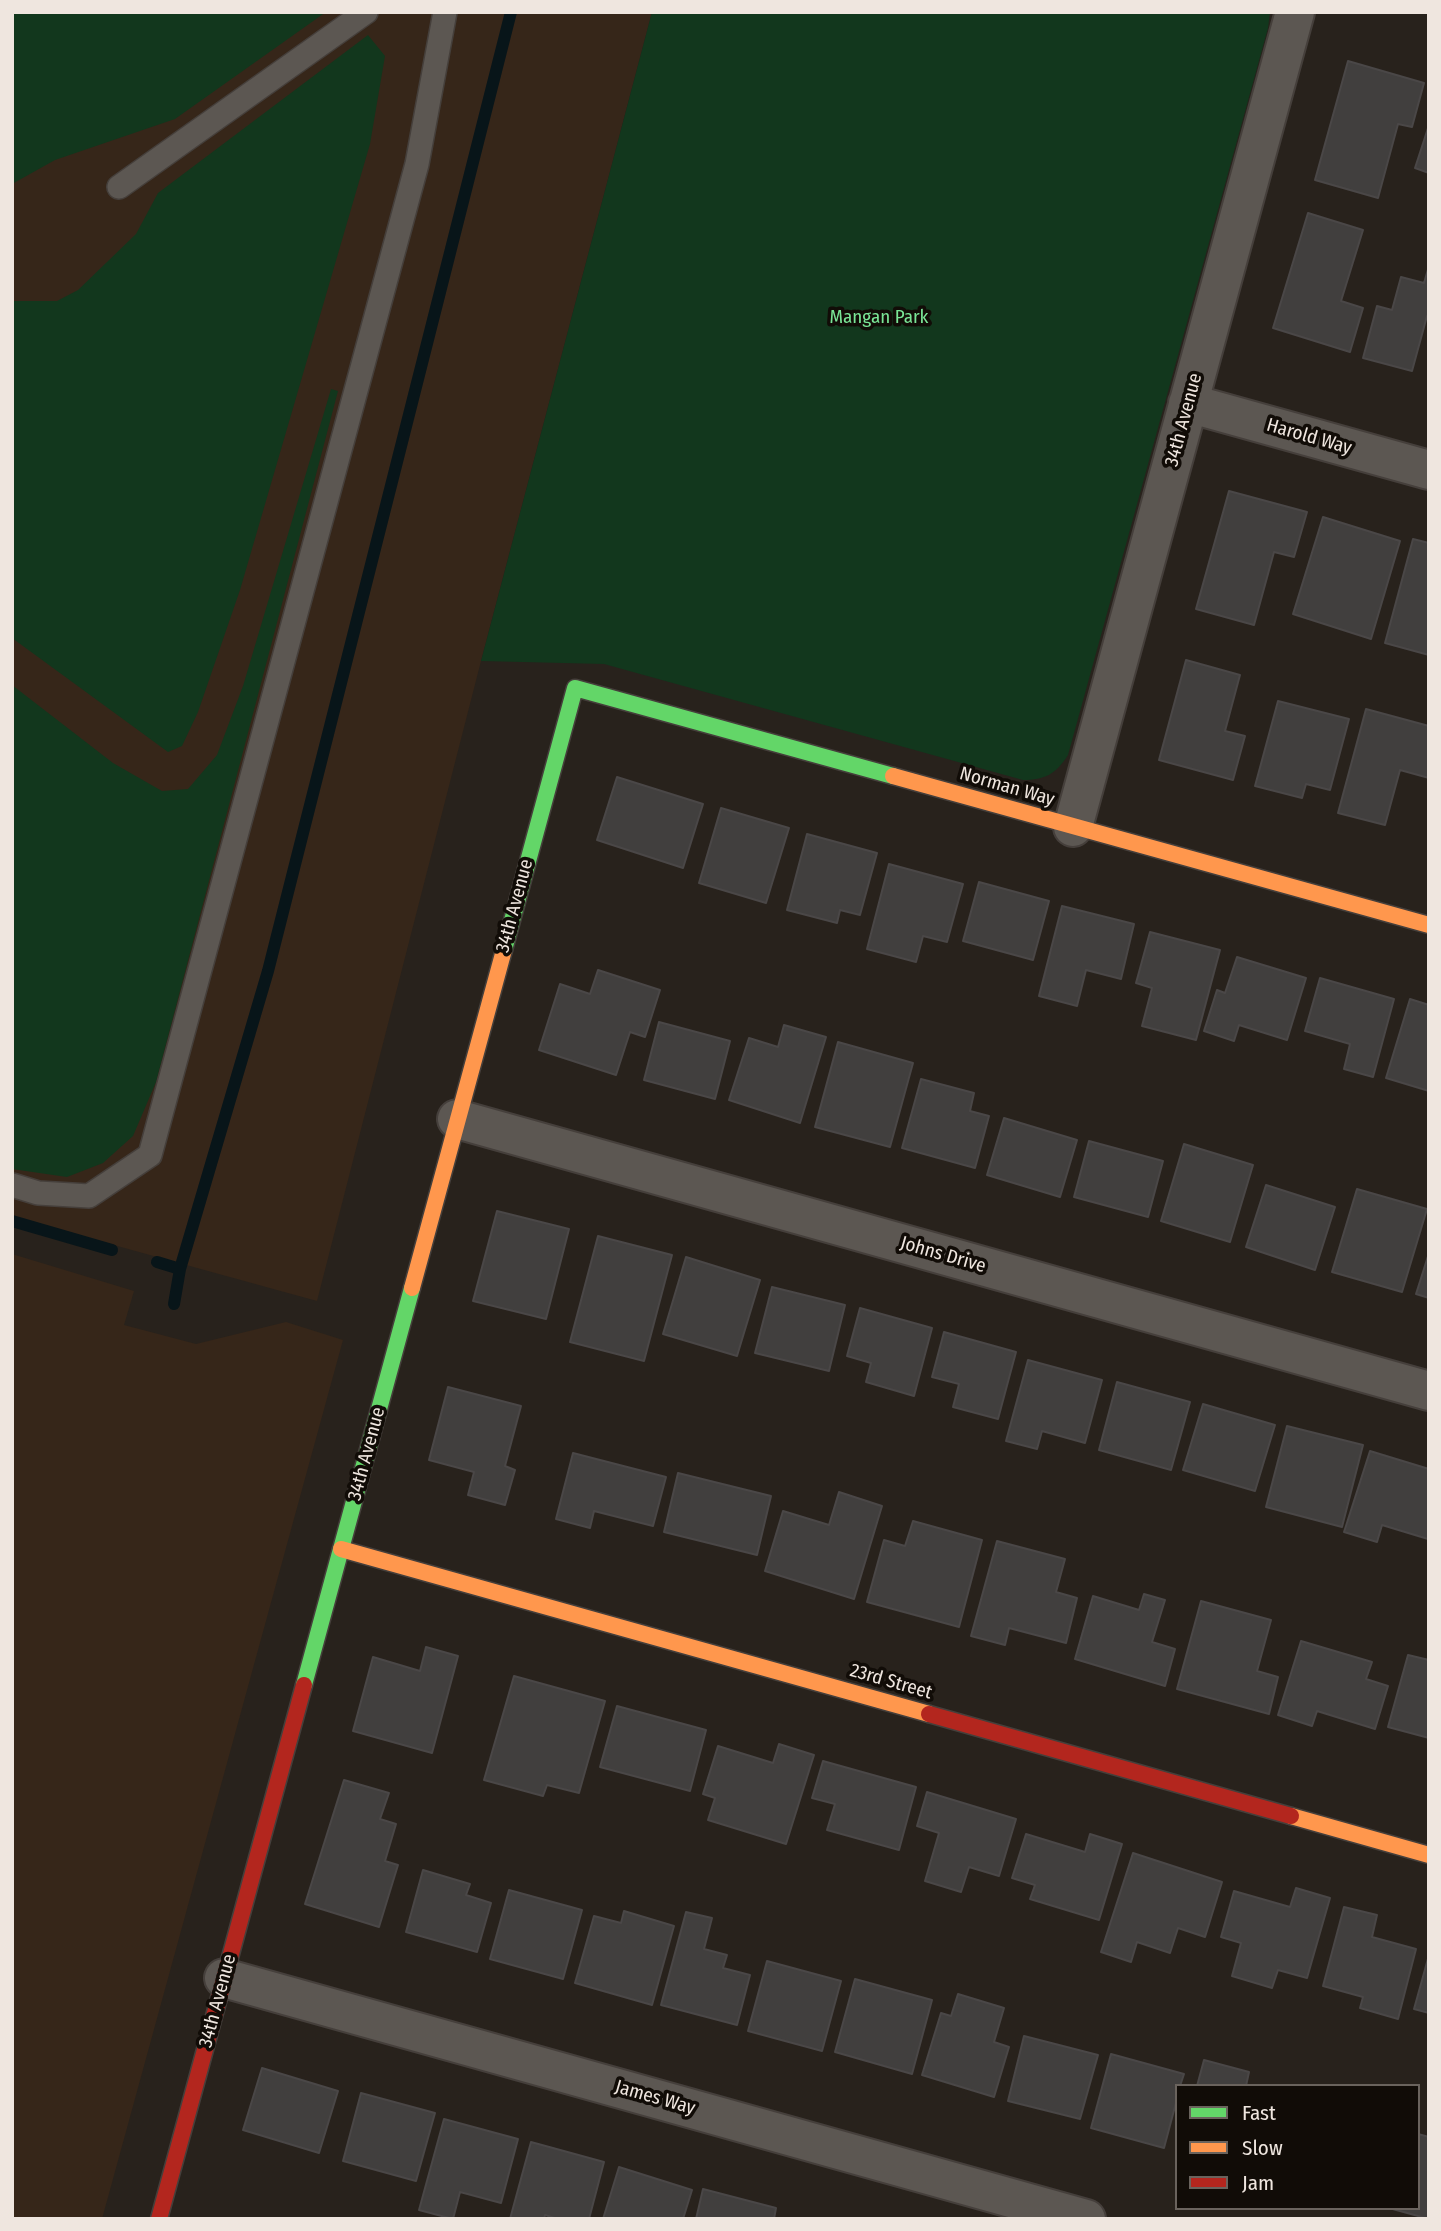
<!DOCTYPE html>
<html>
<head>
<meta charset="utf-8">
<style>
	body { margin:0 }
	#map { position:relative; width:1441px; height:2231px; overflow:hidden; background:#28221c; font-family:"Fira Sans Condensed",sans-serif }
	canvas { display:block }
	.frame { position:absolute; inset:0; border:14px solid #efe6df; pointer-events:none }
	.legend { position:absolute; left:1175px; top:2084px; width:245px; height:126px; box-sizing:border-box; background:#110c07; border:2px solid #6a635d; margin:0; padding:9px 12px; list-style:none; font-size:21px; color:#efe6df }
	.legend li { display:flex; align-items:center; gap:14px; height:35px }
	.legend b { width:35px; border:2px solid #6a635d }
</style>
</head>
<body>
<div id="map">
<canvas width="1441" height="2231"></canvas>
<div class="frame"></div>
<ul class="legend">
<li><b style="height:9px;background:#63d668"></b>Fast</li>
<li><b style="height:9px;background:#ff974d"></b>Slow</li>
<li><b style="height:9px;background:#b3261e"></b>Jam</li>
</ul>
</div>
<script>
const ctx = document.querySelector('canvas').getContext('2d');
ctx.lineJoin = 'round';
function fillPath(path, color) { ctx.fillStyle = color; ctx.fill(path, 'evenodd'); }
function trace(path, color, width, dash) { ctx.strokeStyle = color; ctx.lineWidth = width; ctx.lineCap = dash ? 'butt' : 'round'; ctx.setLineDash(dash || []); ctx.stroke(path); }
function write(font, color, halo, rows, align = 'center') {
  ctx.font = font + ' "Fira Sans Condensed",sans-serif'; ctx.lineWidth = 7; ctx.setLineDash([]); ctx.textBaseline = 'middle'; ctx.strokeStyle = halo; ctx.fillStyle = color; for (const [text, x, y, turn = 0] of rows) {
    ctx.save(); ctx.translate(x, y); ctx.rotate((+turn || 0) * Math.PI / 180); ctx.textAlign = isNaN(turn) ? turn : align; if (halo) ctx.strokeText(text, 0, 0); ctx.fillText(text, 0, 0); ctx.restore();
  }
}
const built = new Path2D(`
	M12 12H652L481 661 317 1301 12 1217Z
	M12 1254 134 1291 124 1325 196 1344 286 1322 343 1340 102 2219H12Z`);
const green = new Path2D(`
	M12 12H326L175 119 55 160 12 184Z
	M652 12H1270L1268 28 1068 755C1056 774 1045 780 1023 780L604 664 481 661Z
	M368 35 385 56 370 144 240 590 198 712 182 746 168 752 12 638V301H57L78 290 136 234 158 193Z
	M331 389 338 391 156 1082 133 1136 103 1163 67 1177 12 1169V685L113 763 162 791 188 789 217 755 243 686Z`);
const stream = new Path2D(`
	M12 1221 112 1250
	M157 1262 180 1269
	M174 1304 180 1269 268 971 511 12`);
const building = new Path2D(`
	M1348 61 1424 83 1412 127 1398 124 1378 198 1315 180Z
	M1429 125V173L1415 168Z
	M1308 213 1363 230 1341 301 1363 308 1350 352 1273 328Z
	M1429 266V316H1427L1412 371 1363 358 1377 306 1392 310 1401 277 1424 283Z
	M1229 491 1307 512 1294 557 1274 552 1254 625 1196 609Z
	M1323 517 1400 541 1371 639 1293 614Z
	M1413 539 1429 543V655L1385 643Z
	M1186 660 1240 675 1225 731 1245 736 1233 780 1159 760Z
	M1278 701 1349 719 1330 790 1306 784 1302 798 1255 786Z
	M1366 709 1429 726V778L1400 770 1385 825 1338 813Z
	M617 777 703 804 683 868 597 840Z
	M721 808 789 828 766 903 699 883Z
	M807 834 877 853 860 915 840 910 837 923 787 910Z
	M889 864 963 884 947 942 923 936 916 962 867 949Z
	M979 882 1049 901 1033 960 963 941Z
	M1062 906 1134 924 1121 979 1086 970 1077 1006 1039 996Z
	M1150 932 1220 950 1196 1040 1142 1026 1152 988 1136 983Z
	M1237 957 1306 978 1287 1040 1239 1025 1234 1041 1204 1031 1217 990 1225 993Z
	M598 970 660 990 645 1037 630 1032 616 1075 539 1050 560 984 590 994Z
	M1320 978 1394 999 1373 1077 1344 1069 1350 1044 1305 1031Z
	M1410 999 1429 1005V1091L1386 1078Z
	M659 1022 730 1041 715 1099 644 1080Z
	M784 1025 826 1037 800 1123 729 1100 749 1038 778 1047Z
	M838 1042 913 1063 890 1147 815 1127Z
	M921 1079 974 1093 970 1111 989 1116 975 1168 902 1148Z
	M1004 1118 1077 1140 1060 1197 987 1175Z
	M1089 1141 1163 1161 1148 1217 1074 1197Z
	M1184 1144 1253 1165 1230 1242 1161 1221Z
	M1266 1185 1335 1207 1315 1270 1246 1247Z
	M1357 1189 1427 1209 1402 1292 1332 1272Z
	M497 1211 569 1229 546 1319 473 1301Z
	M598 1236 672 1255 644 1361 570 1342Z
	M1429 1253V1298L1416 1294Z
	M686 1257 760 1280 737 1356 663 1334Z
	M772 1287 845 1305 829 1371 755 1353Z
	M860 1308 932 1328 914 1396 866 1382 871 1363 847 1356Z
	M944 1332 1016 1352 998 1419 953 1407 959 1384 932 1377Z
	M1028 1360 1102 1380 1085 1443 1042 1431 1037 1449 1006 1441Z
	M1117 1382 1190 1402 1171 1470 1099 1450Z
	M448 1387 521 1406 505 1466 515 1470 505 1505 468 1495 474 1472 429 1460Z
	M1203 1404 1275 1425 1255 1491 1183 1470Z
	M1287 1426 1363 1445 1342 1527 1266 1507Z
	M1370 1451 1429 1469 1428 1539 1382 1525 1377 1542 1344 1532Z
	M573 1453 666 1477 653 1526 594 1511 590 1528 556 1519Z
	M678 1473 771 1496 757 1555 664 1532Z
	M839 1492 882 1506 854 1599 765 1571 783 1511 829 1525Z
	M913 1521 982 1540 959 1627 867 1602 884 1540 905 1546Z
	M997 1541 1065 1559 1056 1592 1077 1598 1066 1643 1009 1628 1005 1645 971 1636Z
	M1144 1594 1165 1600 1152 1642 1175 1649 1165 1686 1075 1659 1093 1596 1139 1610Z
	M1201 1601 1271 1620 1257 1671 1278 1677 1269 1714 1177 1689Z
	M1301 1641 1372 1662 1366 1679 1388 1686 1375 1729 1317 1711 1312 1726 1278 1715Z
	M426 1647 458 1656 432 1753 353 1731 373 1657 420 1671Z
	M1408 1655 1429 1660V1738L1388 1727Z
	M514 1676 605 1701 579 1793 547 1785 543 1796 484 1780Z
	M617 1706 706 1730 690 1791 600 1767Z
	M779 1744 814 1755 786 1844 708 1820 715 1798 703 1794 718 1746 773 1763Z
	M823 1761 916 1787 899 1850 827 1830 835 1804 812 1798Z
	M344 1780 389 1793 380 1819 396 1824 385 1861 398 1865 379 1927 305 1904Z
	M927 1792 1016 1819 999 1876 969 1867 961 1892 925 1881 939 1833 917 1826Z
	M1026 1834 1085 1852 1090 1834 1122 1844 1099 1920 1030 1899 1035 1885 1012 1878Z
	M1133 1853 1222 1882 1205 1937 1178 1928 1170 1953 1137 1942 1131 1962 1101 1952Z
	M423 1870 470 1884 466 1895 491 1903 477 1952 406 1932Z
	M1296 1888 1330 1898 1307 1978 1278 1970 1272 1988 1232 1976 1241 1943 1221 1937 1234 1891 1290 1907Z
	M509 1890 582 1910 563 1979 490 1959Z
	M1344 1907 1377 1915 1372 1937 1416 1949 1398 2019 1360 2008 1363 1997 1323 1986Z
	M624 1911 674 1926 652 2005 575 1983 594 1916 621 1923Z
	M686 1912 712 1918 704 1949 727 1955 723 1968 750 1975 737 2025 661 2005Z
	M1429 1955V2013L1414 2009Z
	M767 1961 841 1981 822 2051 748 2031Z
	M855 1979 932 2000 912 2074 835 2052Z
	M958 1994 1004 2008 994 2042 1009 2047 994 2097 922 2075 941 2013 951 2016Z
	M1024 2036 1098 2055 1080 2119 1008 2101Z
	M1111 2054 1184 2074 1180 2086H1177V2099L1164 2148 1091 2128Z
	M1204 2060 1249 2072 1246 2086H1197Z
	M262 2068 338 2091 319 2153 243 2130Z
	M361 2093 435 2113 416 2181 343 2161Z
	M444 2119 518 2139 501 2203 460 2192 453 2219 419 2210Z
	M1418 2134 1429 2137V2219L1389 2208H1418Z
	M531 2142 604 2162 589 2219H558L545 2215 544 2219H510Z
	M619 2167 692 2190 683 2219H603Z
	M703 2189 776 2208 774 2219H696Z`);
const lane = new Path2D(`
	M119 187 366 12
	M12 1185 38 1193 89 1196 150 1155 417 164 445 12`);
const street = new Path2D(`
	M1188 403 1429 470
	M1073 827 1295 12
	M457 1119 1429 1391
	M224 1978 1086 2219`);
const fast = new Path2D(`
	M504 950 575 688 893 776
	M304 1685 412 1288`);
const slow = new Path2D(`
	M893 776 1429 925
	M412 1288 504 950
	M341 1549 929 1714
	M1291 1816 1429 1855`);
const jam = new Path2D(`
	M929 1714 1291 1816
	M159 2219 304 1685`);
const parkNames = [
	["Mangan Park",879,318]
];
const streetNames = [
	["34th Avenue",1184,420,-75],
	["Harold Way",1309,437,16],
	["Norman Way",1007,787,16],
	["34th Avenue",515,906,-75],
	["Johns Drive",943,1255,16],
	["34th Avenue",367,1454,-75],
	["23rd Street",891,1682,16],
	["34th Avenue",218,2001,-75],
	["James Way",655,2098,16]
];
fillPath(built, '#362619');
fillPath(green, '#12371d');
trace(stream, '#081519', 12);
fillPath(building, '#413f3e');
trace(building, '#4a4747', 2);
trace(lane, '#453f3b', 26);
trace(street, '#453f3b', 42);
trace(fast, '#453f3b', 19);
trace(slow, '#453f3b', 19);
trace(jam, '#453f3b', 19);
trace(lane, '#5c5752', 23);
trace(street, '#5c5752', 38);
trace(fast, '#63d668', 16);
trace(slow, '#ff974d', 16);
trace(jam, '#b3261e', 16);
write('19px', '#7ae596', '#110c07', parkNames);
write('19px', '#efe6df', '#110c07', streetNames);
</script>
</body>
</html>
